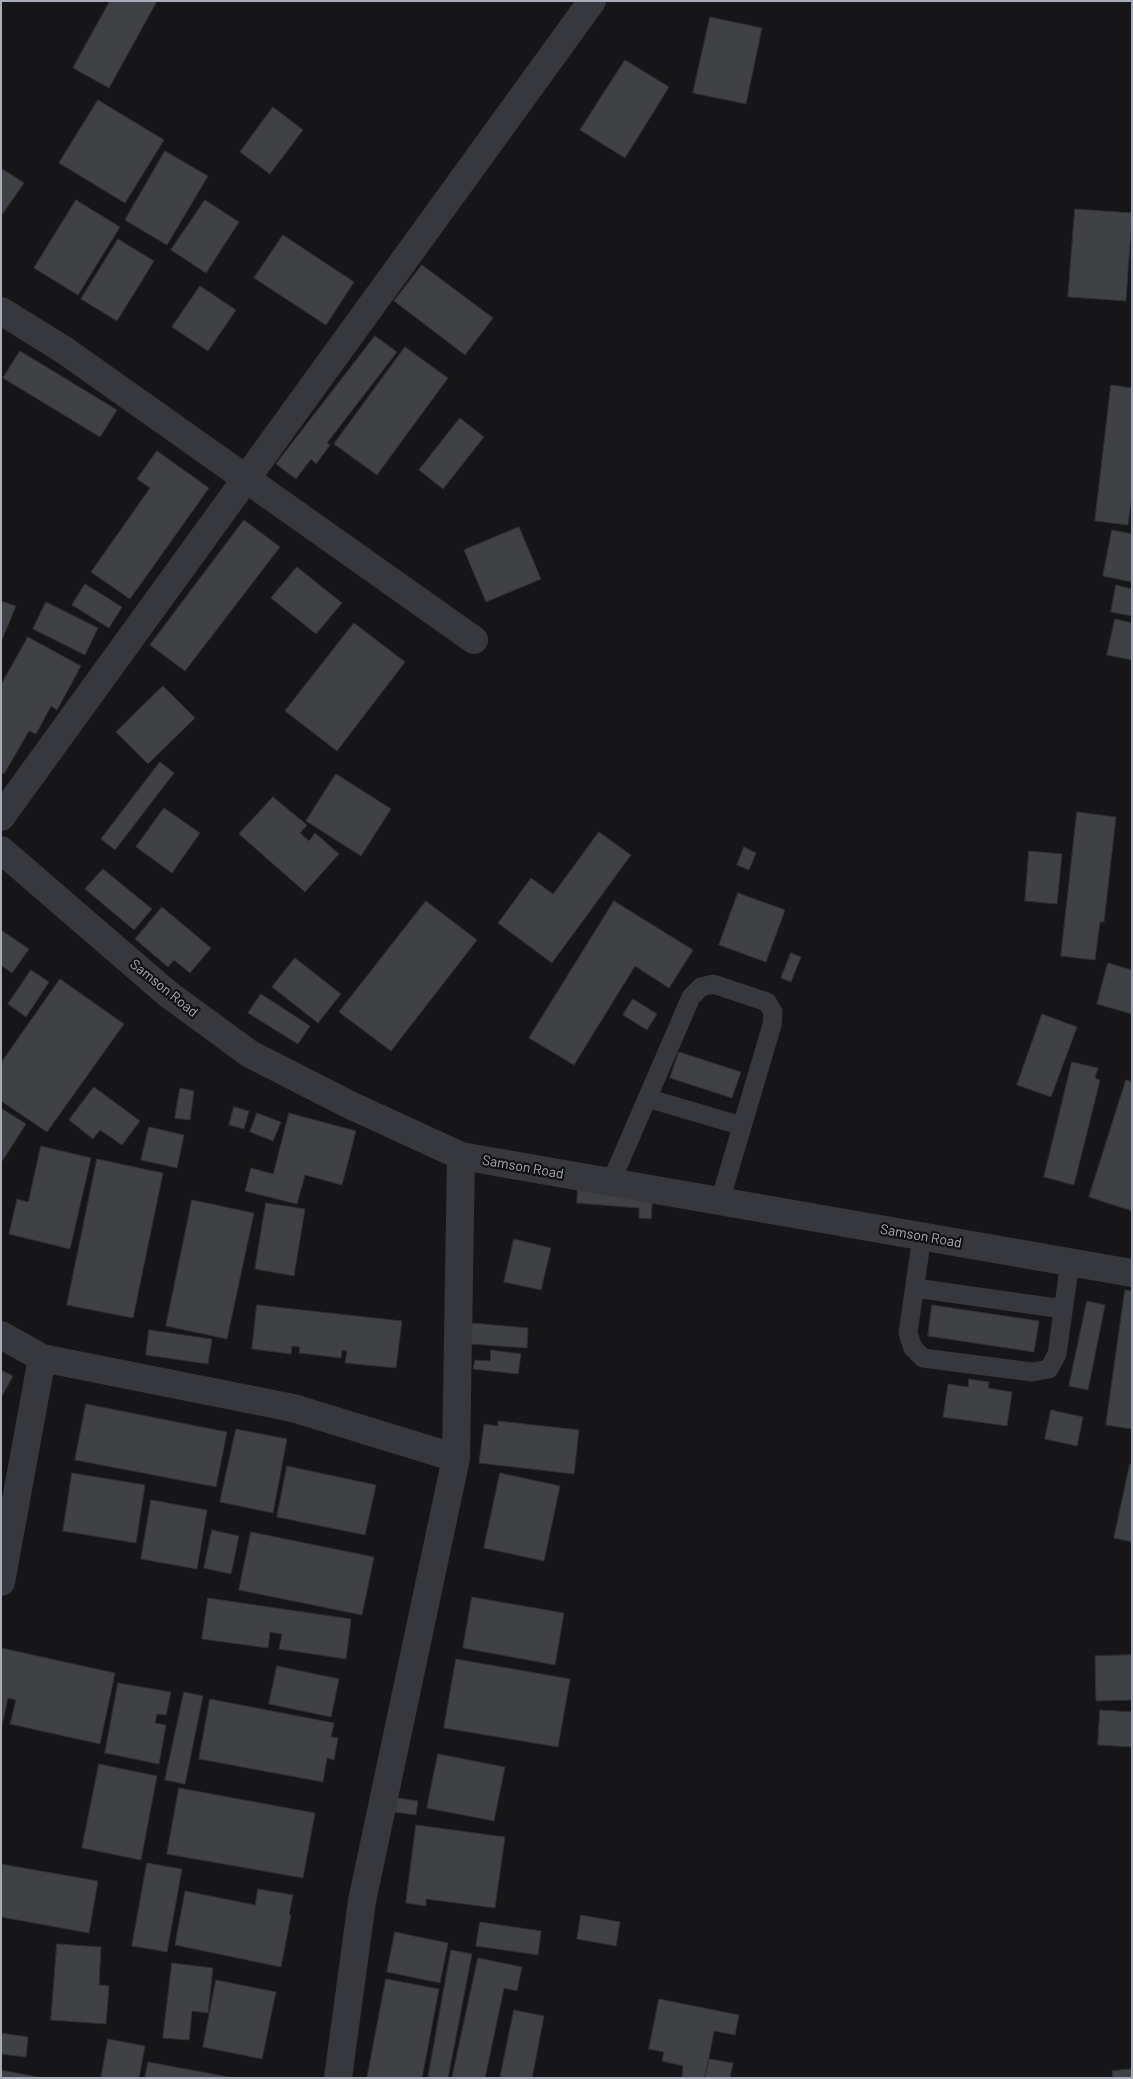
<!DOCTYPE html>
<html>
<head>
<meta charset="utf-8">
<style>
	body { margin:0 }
	#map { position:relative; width:1133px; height:2079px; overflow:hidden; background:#161618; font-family:Barlow,sans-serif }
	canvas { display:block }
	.frame { position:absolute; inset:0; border:2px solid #a8adb8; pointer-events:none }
</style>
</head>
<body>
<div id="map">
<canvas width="1133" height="2079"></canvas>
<div class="frame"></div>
</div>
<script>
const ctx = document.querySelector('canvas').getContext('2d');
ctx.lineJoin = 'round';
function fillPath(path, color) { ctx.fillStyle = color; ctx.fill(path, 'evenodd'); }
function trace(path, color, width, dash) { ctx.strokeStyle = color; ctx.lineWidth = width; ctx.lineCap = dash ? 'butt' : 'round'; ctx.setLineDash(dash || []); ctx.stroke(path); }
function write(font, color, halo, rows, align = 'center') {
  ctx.font = font + ' Barlow,sans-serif'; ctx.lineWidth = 4.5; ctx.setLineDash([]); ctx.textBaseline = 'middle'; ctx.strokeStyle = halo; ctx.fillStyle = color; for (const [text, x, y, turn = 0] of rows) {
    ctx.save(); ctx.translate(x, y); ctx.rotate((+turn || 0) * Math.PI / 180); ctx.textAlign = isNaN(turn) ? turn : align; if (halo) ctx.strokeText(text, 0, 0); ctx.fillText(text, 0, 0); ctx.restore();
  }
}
const building = new Path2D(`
	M110 1H157L109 88 73 68Z
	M710 17 762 28 746 104 693 93Z
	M625 60 669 87 625 158 580 130Z
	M98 100 164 140 125 203 59 163Z
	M273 107 303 130 270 174 240 152Z
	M165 151 208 176 167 245 125 220Z
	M1 168 24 183 1 216Z
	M76 200 120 227 78 295 34 268Z
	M205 200 239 222 206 273 171 250Z
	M1075 209 1132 213 1126 301 1068 297Z
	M283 235 354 282 326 325 254 278Z
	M118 239 154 261 117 321 81 299Z
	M422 265 493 318 465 355 394 301Z
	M200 286 236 310 208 351 172 327Z
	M375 336 397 352 327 443 330 445 316 464 311 459 296 479 276 464Z
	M405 347 448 378 377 475 334 444Z
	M20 351 117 410 100 437 3 378Z
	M1111 385 1132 388V492L1128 525 1095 521Z
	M460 418 484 437 443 489 419 470Z
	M157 451 209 488 130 599 91 572 150 488 137 479Z
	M244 520 280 547 185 671 150 645Z
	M519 527 541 579 486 602 464 550Z
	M1112 530 1132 534V582L1103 576Z
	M297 567 342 603 316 634 271 598Z
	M85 584 122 607 109 628 72 605Z
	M1116 585 1132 589V616L1111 612Z
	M1 601 16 606 1 642Z
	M46 602 98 628 85 655 33 629Z
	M1115 619 1132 623V660L1107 655Z
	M354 623 405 662 337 751 285 711Z
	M28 637 81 666 57 710 51 706 36 734 29 731 4 774 1 772V685Z
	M163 686 195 718 148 764 116 732Z
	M160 762 174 773 115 850 101 839Z
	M336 774 391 809 361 856 306 821Z
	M273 797 307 825 300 833 309 841 315 833 339 854 305 892 239 834Z
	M164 808 200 833 172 873 136 847Z
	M1077 812 1116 817 1104 922H1100L1095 960 1061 956Z
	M599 832 631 855 552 963 498 923 531 878 553 894Z
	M744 847 756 853 749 870 737 865Z
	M1029 851 1062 854 1057 904 1025 901Z
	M103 869 152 909 134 930 85 889Z
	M738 893 785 910 766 962 719 945Z
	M426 901 477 940 391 1051 339 1012Z
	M614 901 693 950 669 988 635 966 574 1065 529 1038Z
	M162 907 211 948 190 973 174 960 168 967 135 939Z
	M1 930 29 949 12 973 2 966 1 968Z
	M791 953 801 957 791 982 781 978Z
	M295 958 341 994 318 1023 272 987Z
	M1108 963 1132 970V1014L1097 1004Z
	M31 970 49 982 26 1017 8 1004Z
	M60 979 124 1024 47 1132 1 1101V1063Z
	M261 994 310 1026 298 1044 248 1013Z
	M633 999 657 1014 647 1030 623 1015Z
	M1042 1014 1077 1027 1051 1097 1017 1085Z
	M679 1052 741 1072 732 1098 670 1078Z
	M1072 1062 1098 1068 1095 1078 1100 1080 1074 1185 1044 1177Z
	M1126 1080 1132 1082V1211L1089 1197Z
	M94 1087 140 1121 122 1145 100 1130 93 1139 69 1120Z
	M180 1088 194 1091 190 1120 175 1118Z
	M234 1107 249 1111 244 1129 229 1125Z
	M1 1108 26 1124 1 1163Z
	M257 1113 281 1122 273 1141 250 1132Z
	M289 1113 356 1131 342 1185 305 1175 297 1204 245 1191 251 1168 273 1174Z
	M149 1127 184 1135 177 1168 141 1160Z
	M41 1146 91 1158 70 1249 9 1234 17 1199 28 1202Z
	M97 1159 163 1173 133 1318 67 1305Z
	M578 1186 653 1192 651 1219 639 1218V1208L577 1203Z
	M192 1200 254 1213 227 1339 166 1326Z
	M266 1203 305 1209 294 1276 255 1269Z
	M514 1239 551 1248 541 1290 504 1282Z
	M1125 1290 1132 1291V1429L1106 1425Z
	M1087 1301 1105 1305 1088 1390 1069 1386Z
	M257 1305 402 1321 396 1368 345 1363 347 1351 342 1350 341 1358 299 1353 300 1347 292 1346 291 1354 252 1349Z
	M932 1305 1039 1321 1034 1352 928 1336Z
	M471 1323 528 1328 527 1348 470 1344Z
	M149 1330 212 1339 208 1364 146 1355Z
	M491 1350 521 1354 518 1374 473 1369 475 1360 490 1361Z
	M1 1370 13 1376 1 1398Z
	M969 1379 989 1382 988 1388 1012 1392 1007 1426 943 1417 948 1384 968 1387Z
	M86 1404 227 1432 216 1487 75 1460Z
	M1051 1410 1083 1417 1077 1446 1045 1439Z
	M498 1421 579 1430 574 1474 479 1463 484 1424 498 1426Z
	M236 1429 287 1439 273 1513 220 1502Z
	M1130 1464 1132 1465V1542L1114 1538Z
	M287 1466 376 1485 365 1535 277 1517Z
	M72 1473 145 1485 136 1543 63 1531Z
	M500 1473 560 1486 544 1561 484 1548Z
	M151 1500 207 1510 197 1569 141 1559Z
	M212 1530 239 1536 231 1574 204 1568Z
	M251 1532 374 1557 362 1615 239 1590Z
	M472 1597 564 1613 555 1665 463 1648Z
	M208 1598 351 1619 346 1659 279 1649 282 1634 270 1632 268 1648 202 1639Z
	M1 1648 115 1673 100 1744 10 1724 16 1700 8 1698 1 1730Z
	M1132 1655V1700L1096 1701 1095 1656Z
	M456 1659 570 1679 558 1747 444 1728Z
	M277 1666 339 1679 331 1717 269 1704Z
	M118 1683 171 1692 166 1715 157 1714 155 1723 166 1725 159 1764 105 1753Z
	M184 1692 203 1696 185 1784 165 1780Z
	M210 1699 334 1723 331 1737 338 1738 334 1760 327 1758 323 1782 199 1759Z
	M1100 1710 1132 1712V1747L1098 1745Z
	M438 1754 505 1767 494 1821 427 1808Z
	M99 1764 157 1776 141 1860 82 1848Z
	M179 1788 315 1813 303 1878 167 1854Z
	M397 1798 418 1801 416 1815 395 1812Z
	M416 1825 505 1837 495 1908 426 1899V1906L406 1903Z
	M147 1863 182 1869 167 1952 132 1946Z
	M1 1864 98 1881 89 1933 1 1917Z
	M258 1889 293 1895 289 1915H291L281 1967 175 1945 185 1891 255 1905Z
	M581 1915 620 1922 616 1946 577 1939Z
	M480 1922 541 1931 538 1955 476 1946Z
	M395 1932 448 1943 440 1983 387 1972Z
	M57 1944 101 1947 99 1985 109 1986 106 2024 51 2020Z
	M451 1950 472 1954 448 2078H428Z
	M478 1958 522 1967 517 1991 504 1988 485 2078H452Z
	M172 1963 213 1968 208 2013 192 2011 189 2040 163 2038Z
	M386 1979 439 1989 422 2078H367Z
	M216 1980 276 1992 262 2059 203 2047Z
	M659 1999 739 2015 735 2035 714 2031 705 2078 682 2077 683 2066 662 2061 664 2052 649 2049Z
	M514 2010 544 2016 532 2078H500Z
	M1 2033 28 2037 26 2057 1 2054Z
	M108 2039 145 2046 139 2078H101Z
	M709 2059 733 2063 730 2078H705Z
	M148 2062 234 2078H145Z
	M1132 2069V2078H1113L1112 2071Z
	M1 2070 43 2078H1Z`);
const service = new Path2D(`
	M647 1098 742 1126
	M611 1182 691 997 701 987 713 984 767 1002 773 1012 772 1025 720 1201
	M922 1236 908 1333 913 1348 923 1358 1032 1372 1049 1369 1057 1354 1070 1262
	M915 1288 1063 1309`);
const minor = new Path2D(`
	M1 311 64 350 474 640
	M1 817 592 1
	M1 1335 42 1358 293 1408 456 1458
	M1 1582 42 1358
	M338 2078 362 1901 456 1458 461 1156`);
const tertiary = new Path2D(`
	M1 850 168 994 250 1054 350 1105 461 1156 1132 1273`);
const streetNames = [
	["Samson Road",164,988,39],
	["Samson Road",523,1167,10],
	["Samson Road",921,1236,10]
];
fillPath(building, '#404145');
trace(building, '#303034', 1);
trace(service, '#37383d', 19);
trace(minor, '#37383d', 28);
trace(tertiary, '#37383d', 28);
write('14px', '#a8adb8', '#111113', streetNames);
</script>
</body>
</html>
